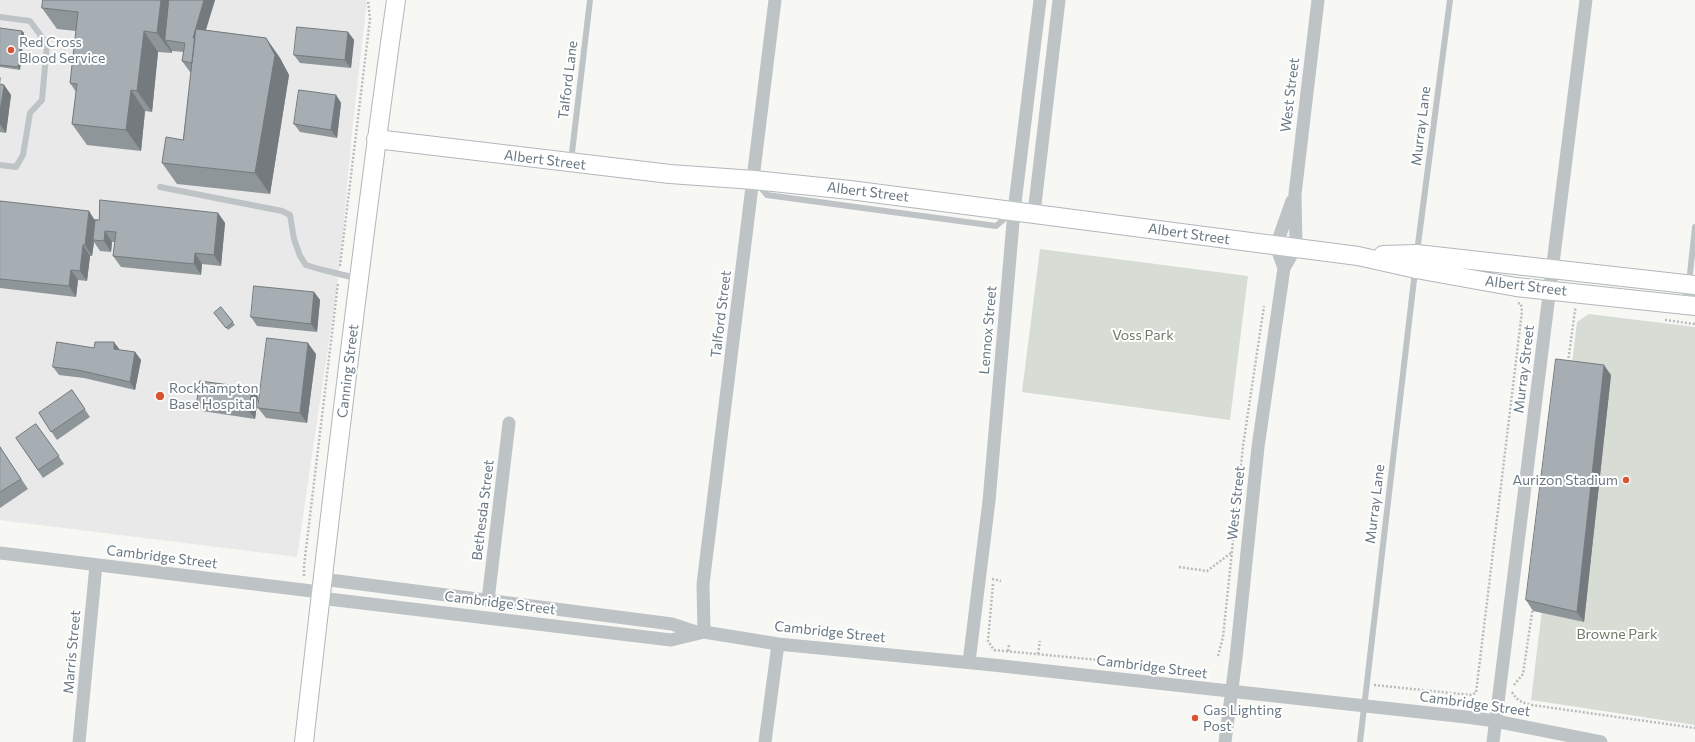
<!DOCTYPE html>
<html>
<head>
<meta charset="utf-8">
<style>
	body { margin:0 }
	canvas { display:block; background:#f7f7f4 }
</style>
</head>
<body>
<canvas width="1695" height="742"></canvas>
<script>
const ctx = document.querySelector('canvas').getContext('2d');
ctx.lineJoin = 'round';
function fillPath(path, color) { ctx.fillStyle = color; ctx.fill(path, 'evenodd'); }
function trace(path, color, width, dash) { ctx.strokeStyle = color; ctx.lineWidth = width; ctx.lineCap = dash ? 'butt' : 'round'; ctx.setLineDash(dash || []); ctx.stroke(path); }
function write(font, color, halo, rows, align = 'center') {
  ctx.font = font + ' Commissioner,sans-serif'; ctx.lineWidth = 4; ctx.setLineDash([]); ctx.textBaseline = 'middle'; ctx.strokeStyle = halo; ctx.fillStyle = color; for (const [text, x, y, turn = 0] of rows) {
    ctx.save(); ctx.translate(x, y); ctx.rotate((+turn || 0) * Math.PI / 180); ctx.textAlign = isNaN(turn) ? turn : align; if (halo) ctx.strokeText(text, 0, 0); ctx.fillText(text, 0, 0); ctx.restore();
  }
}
const built = new Path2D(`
	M0 0H367L352 132 339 273 297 557 0 520Z`);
const green = new Path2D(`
	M1040 249 1248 276 1230 420 1022 392Z
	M1589 314 1695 327V725L1531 700 1577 322Z`);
const path = new Path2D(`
	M340 266 370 19 368 0
	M1665 320 1695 324
	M1568 362 1575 310 1576 309
	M1179 567 1207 571 1231 553
	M304 576V566L338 283
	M992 579 1001 581
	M993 584 988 641 994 650 1099 660
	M1008 651 1009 645
	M1038 654 1040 641
	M1218 656 1223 637 1243 446 1264 306
	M1374 685 1470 695 1476 693 1522 311 1521 304 1518 303
	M1514 685 1523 674 1533 606
	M1512 692C1517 701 1523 703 1532 705L1695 728`);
const lane = new Path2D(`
	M0 17 30 21 47 44 42 100 30 113 23 155 16 167 0 165
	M571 161 590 0
	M758 184 767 195 996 226 1010 214
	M160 187 282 211 290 215 294 239 300 256 306 265C323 271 340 273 357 279
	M1417 252 1450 0
	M1689 283 1695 227
	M1360 742 1415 271`);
const street = new Path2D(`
	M1034 213 1059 0
	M1284 268 1276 246 1292 201
	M1688 284 1690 294 1695 298
	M0 553 320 592
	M322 579 672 624 699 633
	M320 598 671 640 704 632 778 644 993 665 1466 717 1495 721 1601 742
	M488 600 509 423
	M704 632 703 584 775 0
	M969 662 989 501 1014 211 1040 0
	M79 742 96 565
	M765 742 778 644
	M1225 742 1236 658 1258 447 1284 268 1296 247 1295 194 1318 0
	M1493 742 1586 0`);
const secondary = new Path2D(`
	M376 139 670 174 754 180 850 190 1358 256 1416 269 1516 287 1695 306
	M1383 255 1417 254 1695 285
	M304 742C332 494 361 247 396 0`);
const wall = new Path2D(`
	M43 0H215L206 30 266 38 280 58 289 75 270 194 177 184 162 163 183 140 191 72H190L182 61 184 52 172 51V53L158 52 152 112 145 111 141 151 87 145 72 124 76 92 70 83 76 31 57 29 42 8Z
	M0 28 22 31 24 33 20 70 0 67Z
	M348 32 354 40 351 68 300 63 294 55Z
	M0 77 1 78 0 84 4 85 11 95 6 133 0 132Z
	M336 95 341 103 337 138 300 132 294 124Z
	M0 201 99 220 218 213 225 223 221 266 202 264 201 275 121 267 113 256 115 242H112L111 252 100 251 94 242 92 256H90L87 281 78 280 76 297 0 288Z
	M314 292 320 300 317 332 257 326 251 317Z
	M221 307 235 325 228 330 214 313Z
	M94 348 119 350 135 352 141 360 135 390 84 378 59 375 53 367Z
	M316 354 307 423 266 418 258 408Z
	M1611 375 1584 622 1533 611 1526 600Z
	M252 388 258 397 255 419 202 411 197 403Z
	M72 390 90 417 57 440 39 413Z
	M36 424 64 464 43 478 16 438Z
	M0 447 28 489 0 508Z`);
const shadedWall = new Path2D(`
	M161 0H178L165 40 172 51V53L157 33Z
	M204 0H215L200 48 193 38Z
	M22 31 24 33 20 70 18 67Z
	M144 31 158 52 152 112 137 91Z
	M348 32 354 40 351 68 345 60Z
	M266 38 280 58 289 75 270 194 255 173Z
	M4 85 11 95 6 133 0 124V113Z
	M131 90 145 111 141 151 126 130Z
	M336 95 341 103 337 138 331 130Z
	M89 211 96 222 93 240 94 242 92 256 85 245Z
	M218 213 225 223 221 266 214 255Z
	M105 231 112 242 111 252 104 241Z
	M83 245 90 256 87 281 80 271Z
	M195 253 202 264 201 275 194 264Z
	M71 270 78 280 76 297 69 286Z
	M314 292 320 300 317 332 311 324Z
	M114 342 120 350 114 349Z
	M308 343 316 354 307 423 300 413Z
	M135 352 141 360 135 390 130 382Z
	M1604 365 1611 375 1584 622 1577 612Z
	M252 388 258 397 255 419 249 411Z`);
const building = new Path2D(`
	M43 0H161L157 33 144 31 137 91 131 90 126 130 72 124 77 84 70 83 78 12 42 8Z
	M169 0H204L193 38H195L192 63 182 61 185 43 165 40Z
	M297 27 348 32 345 60 294 55Z
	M0 28 22 31 18 67 0 65Z
	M196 29 266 38 275 55 255 173 162 163 166 137 183 140Z
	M0 84 4 85 0 113Z
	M299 90 336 95 331 130 294 124Z
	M100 200 218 213 214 255 195 253 194 264 113 256 116 232 105 231 104 241 93 240 95 220H99Z
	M0 201 89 211 85 245H83L80 271 71 270 69 286 0 279Z
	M254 286 314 292 311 324 251 317Z
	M221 307 233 322 226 328 214 313Z
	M267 338 308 343 300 413 258 408Z
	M57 342 94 348 95 342H114V349L135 352 130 382 78 370 53 367Z
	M1556 359 1604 365 1577 612 1526 600Z
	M200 381 252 388 249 411 197 403Z
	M72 390 85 409 51 432 39 413Z
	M36 424 59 456 38 470 16 438Z
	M0 447 21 479 0 492Z`);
const markers = [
	[11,50,4,"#d85433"],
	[160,396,5,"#d85433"],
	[1626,480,4,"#d85433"],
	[1195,718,4,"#d85433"]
];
const poiNames = [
	["Red Cross",19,42],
	["Blood Service",19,58],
	["Rockhampton",169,388],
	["Base Hospital",169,404],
	["Aurizon Stadium",1618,480,"right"],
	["Gas Lighting",1203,710],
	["Post",1203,726]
];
const streetNames = [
	["Talford Lane",568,80,-83],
	["West Street",1290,95,-83],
	["Murray Lane",1421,126,-83],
	["Albert Street",545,160,7],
	["Albert Street",868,192,7],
	["Albert Street",1189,234,8],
	["Albert Street",1526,286,7],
	["Talford Street",721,314,-83],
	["Lennox Street",988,330,-85],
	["Murray Street",1524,369,-83],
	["Canning Street",348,371,-83],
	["West Street",1236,503,-84],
	["Murray Lane",1375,504,-83],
	["Bethesda Street",483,510,-83],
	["Cambridge Street",162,557,7],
	["Cambridge Street",500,603,7],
	["Cambridge Street",830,632,6],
	["Marris Street",72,652,-85],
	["Cambridge Street",1152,667,7],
	["Cambridge Street",1475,704,8]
];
const parkNames = [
	["Voss Park",1143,335],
	["Browne Park",1617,634]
];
fillPath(built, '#e8e9e8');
fillPath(green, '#d7dcd4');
trace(secondary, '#b1b7bb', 20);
trace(path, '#b9bcbe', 2.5, [2, 2]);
trace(lane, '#bec3c6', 6);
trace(street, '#bec3c6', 13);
trace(secondary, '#fff', 18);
fillPath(wall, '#8f969a');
fillPath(shadedWall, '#747a7d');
fillPath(building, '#a6aeb3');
trace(building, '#747a7d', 1);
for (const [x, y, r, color] of markers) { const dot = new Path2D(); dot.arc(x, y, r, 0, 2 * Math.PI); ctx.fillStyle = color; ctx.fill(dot); trace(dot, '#fff', 1.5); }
write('14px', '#687883', '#fff', poiNames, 'left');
write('14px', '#687883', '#fff', streetNames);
write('14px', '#6b7b66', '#fff', parkNames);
</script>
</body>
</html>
